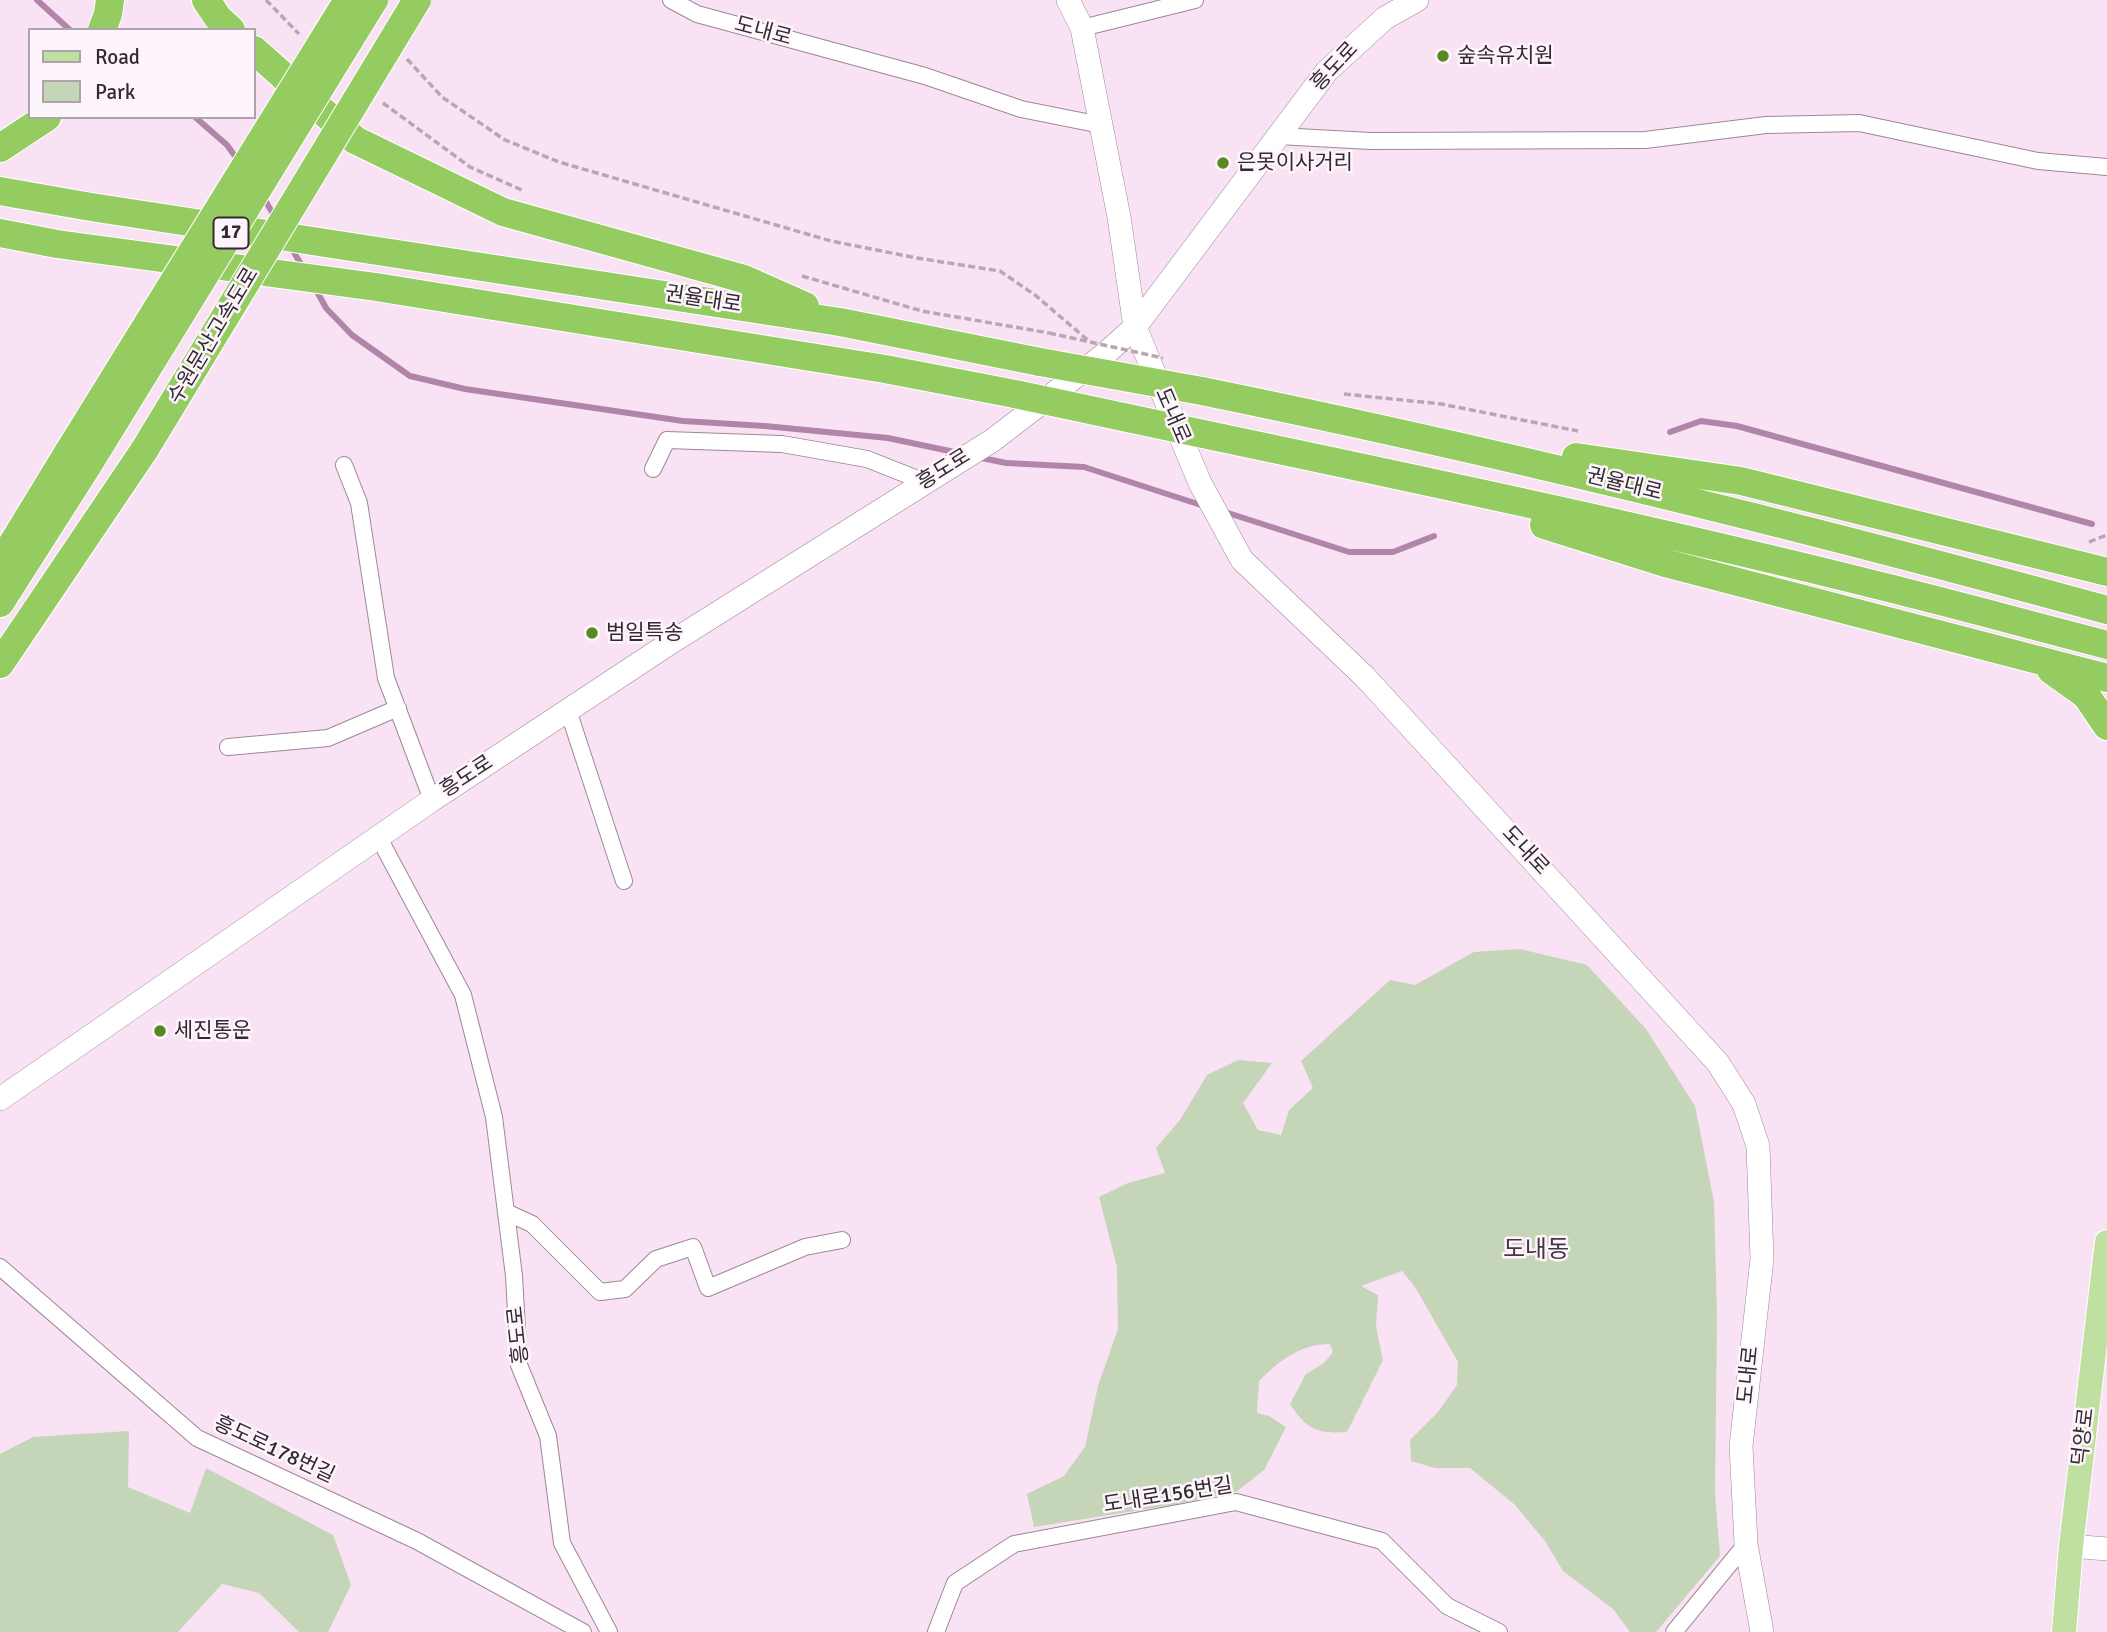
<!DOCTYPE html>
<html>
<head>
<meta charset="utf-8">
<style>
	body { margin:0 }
	#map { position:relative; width:2107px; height:1632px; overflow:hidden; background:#fae2f5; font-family:Signika,sans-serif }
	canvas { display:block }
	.legend { position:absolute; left:28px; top:28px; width:228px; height:91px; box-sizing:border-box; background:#fef4fc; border:2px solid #aca3ab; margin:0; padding:9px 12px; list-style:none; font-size:21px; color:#322a31 }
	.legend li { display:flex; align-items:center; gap:14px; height:35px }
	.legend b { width:35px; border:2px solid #aca3ab }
</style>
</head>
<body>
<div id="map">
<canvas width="2107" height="1632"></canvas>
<ul class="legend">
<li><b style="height:9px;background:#bfe0a0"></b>Road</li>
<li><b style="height:19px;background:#c5d5b8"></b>Park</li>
</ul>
</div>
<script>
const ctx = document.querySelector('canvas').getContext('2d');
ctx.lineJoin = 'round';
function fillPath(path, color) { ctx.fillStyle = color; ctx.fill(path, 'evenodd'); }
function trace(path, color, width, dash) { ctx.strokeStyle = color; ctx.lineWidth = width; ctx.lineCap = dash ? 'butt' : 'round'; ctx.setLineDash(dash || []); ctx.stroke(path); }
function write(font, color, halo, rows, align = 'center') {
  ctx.font = font + ' Signika,"Noto Sans KR",sans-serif'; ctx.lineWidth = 5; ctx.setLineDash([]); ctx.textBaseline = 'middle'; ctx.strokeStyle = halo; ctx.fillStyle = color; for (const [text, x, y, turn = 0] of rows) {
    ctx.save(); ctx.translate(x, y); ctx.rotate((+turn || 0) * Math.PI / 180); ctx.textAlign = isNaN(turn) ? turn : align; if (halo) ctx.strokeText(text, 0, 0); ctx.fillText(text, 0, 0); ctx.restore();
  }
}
const green = new Path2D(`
	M1520 949 1587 965 1646 1029 1695 1106 1714 1202 1717 1316 1715 1494 1720 1556 1656 1632H1630L1613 1609 1563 1571 1545 1541 1515 1505 1470 1468H1435L1411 1461 1410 1440 1438 1412 1457 1385 1458 1362 1415 1287 1402 1271 1361 1286 1378 1295 1376 1327 1383 1360 1347 1432C1317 1434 1307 1430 1290 1404L1306 1374 1324 1363 1333 1352 1330 1344C1300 1344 1279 1361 1259 1381L1257 1413 1269 1416 1286 1427 1264 1470 1236 1492 1172 1505 1034 1527 1027 1494 1064 1476 1085 1447 1098 1386 1118 1329 1117 1267 1099 1197 1128 1183 1165 1173 1156 1148 1180 1120 1207 1075 1238 1060 1272 1063 1243 1103 1258 1130 1281 1135 1289 1110 1313 1088 1301 1061 1390 980 1415 985 1474 952Z
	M129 1431 128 1487 190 1513 206 1468 333 1535 351 1585 328 1632H299L259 1593 222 1584 178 1632H0V1454L33 1437Z`);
const stream = new Path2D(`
	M37 0 70 30
	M195 117 227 145 240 163
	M262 195 276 219
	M291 247 303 268
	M314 286 326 308 352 335 410 376 465 389 683 421 765 426 888 438 959 453
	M1670 432 1701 421 1737 426 2092 524
	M977 457 1006 463 1084 467 1204 506
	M1225 512 1349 552H1393L1434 536`);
const path = new Path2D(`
	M266 0 299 34
	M407 59 442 97 505 140 559 162 831 241 917 258 1000 271 1035 295 1090 342
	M383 103 470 167 524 191
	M802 276 922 311 1049 333
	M1344 394 1441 404 1578 431
	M2089 542 2107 535`);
const street = new Path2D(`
	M671 0 697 14 925 76 1021 109 1101 125
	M1082 28 1195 0
	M1278 136 1371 141 1645 140 1766 125 1859 123 2038 161 2107 167
	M344 465 359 503 386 678 432 800
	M653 469 667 440 782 444 867 459 925 482
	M568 710 624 881
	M228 747 328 738 398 708
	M379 838 463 995 494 1117 514 1276 519 1365 548 1436 562 1543 609 1632
	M506 1212 532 1224 600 1292 625 1289 656 1259 693 1247 708 1288 805 1247 842 1240
	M0 1267 197 1438 417 1541 583 1632
	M936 1632 955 1583 1014 1544 1236 1502 1382 1541 1447 1606 1499 1632
	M1674 1632 1746 1544`);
const secondary = new Path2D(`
	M1068 0 1082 28 1119 217 1135 327 1200 483 1242 560 1365 677 1718 1063 1744 1104 1758 1146 1762 1259 1741 1446 1746 1544 1762 1632
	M0 1099 432 800 670 643 993 440 1105 354 1135 327 1327 71 1385 18 1417 0
	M2071 1546 2107 1549`);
const primary = new Path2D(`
	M2064 1632 2071 1546 2107 1242`);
const highway = new Path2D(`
	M206 0 218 18 231 30
	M102 30 108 14 110 0
	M254 50 355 140 503 212 744 279 805 306
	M0 148 47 117
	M0 191 91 207 840 322 1040 362
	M0 233 57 244 376 287 885 369 1015 394
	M1202 391C1506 453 1808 528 2107 610
	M1222 438C1493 495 1764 553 2031 625
	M1576 457 1741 481 2107 572
	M1544 525 1665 563 2107 678
	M0 564 69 451
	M0 603 88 465
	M0 664 145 449
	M2051 670 2086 695 2107 726`);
const pathBridge = new Path2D(`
	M1049 333 1163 358`);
const highwayBridge = new Path2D(`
	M1040 362 1202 391
	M1015 394 1222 438
	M145 449 417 0
	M69 451 348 0
	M88 465 374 0
	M2031 625 2107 645`);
const markers = [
	[1443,56,7,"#58891e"],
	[1223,163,7,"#58891e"],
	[592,633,7,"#58891e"],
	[160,1031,7,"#58891e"]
];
const shields = [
	[231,233,35]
];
const shieldNames = [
	["17",231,233]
];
const streetNames = [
	["도내로",763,32,15],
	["흥도로",1335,67,-47],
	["권율대로",703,300,9],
	["수원문산고속도로",214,336,-59],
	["도내로",1172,416,67],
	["흥도로",944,470,-32],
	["권율대로",1624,485,14],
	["흥도로",467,777,-33],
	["도내로",1525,851,47],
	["흥도로",519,1335,-96],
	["도내로",1749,1375,-84],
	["덕양로",2084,1437,-83],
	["흥도로178번길",274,1450,25],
	["도내로156번길",1168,1496,-9]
];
const poiNames = [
	["숲속유치원",1457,56],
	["은못이사거리",1237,163],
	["범일특송",606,633],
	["세진통운",174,1031]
];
const quarterNames = [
	["도내동",1536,1251]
];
fillPath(green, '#c5d5b8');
trace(stream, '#b185a9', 6);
trace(street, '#9d8798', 18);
trace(secondary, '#9d8798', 24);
trace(primary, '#fff', 26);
trace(highway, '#fff', 30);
trace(path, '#b9a6b5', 3.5, [7, 3.5]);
trace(street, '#fff', 16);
trace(secondary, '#fff', 23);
trace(primary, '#bfe0a0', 24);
trace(highway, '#94cc61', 28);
trace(highwayBridge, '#fff', 30, []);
trace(pathBridge, '#b9a6b5', 3.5, [7, 3.5]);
trace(highwayBridge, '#94cc61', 28);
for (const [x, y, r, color] of markers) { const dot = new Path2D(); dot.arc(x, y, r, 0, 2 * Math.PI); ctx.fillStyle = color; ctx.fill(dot); trace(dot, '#fef4fc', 2.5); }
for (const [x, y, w] of shields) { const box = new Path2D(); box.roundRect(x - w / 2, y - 15.5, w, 31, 5); ctx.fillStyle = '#fef4fc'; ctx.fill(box); trace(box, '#322a31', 2); }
write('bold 19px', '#322a31', null, shieldNames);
write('21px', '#322a31', '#fef4fc', streetNames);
write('21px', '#322a31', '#fef4fc', poiNames, 'left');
write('24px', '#483544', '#fef4fc', quarterNames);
</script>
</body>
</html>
